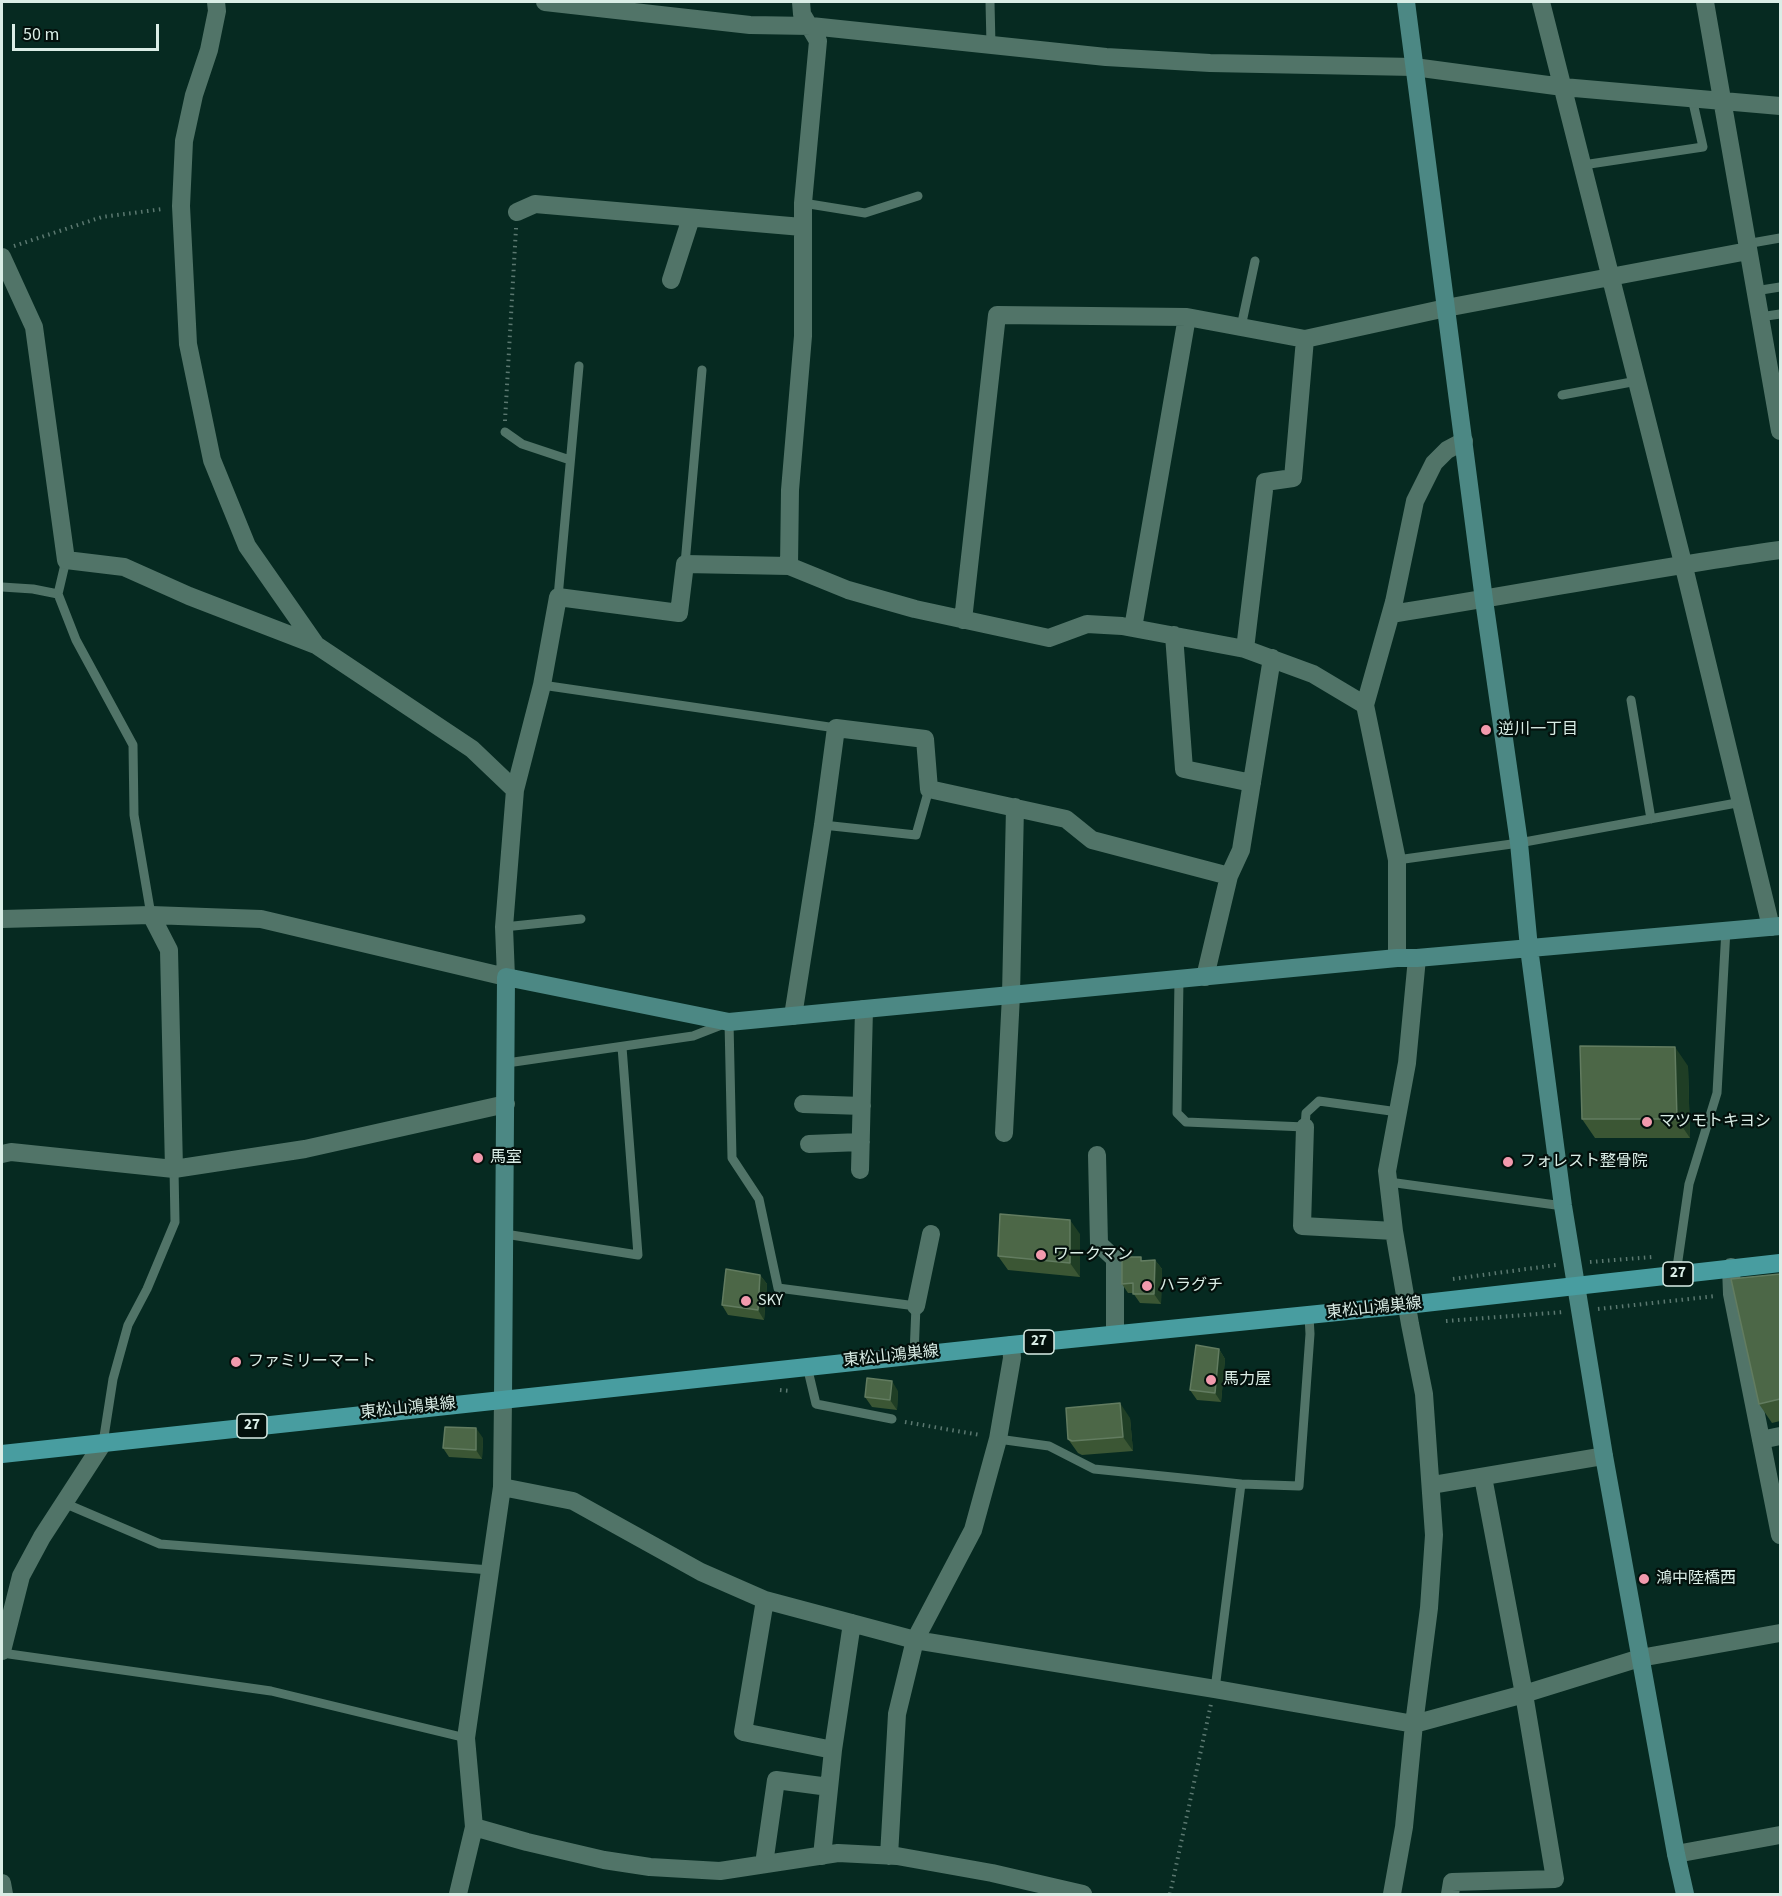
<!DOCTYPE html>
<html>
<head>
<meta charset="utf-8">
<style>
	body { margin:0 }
	#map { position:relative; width:1782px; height:1896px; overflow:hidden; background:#062a21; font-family:"Source Sans 3",sans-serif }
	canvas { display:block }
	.frame { position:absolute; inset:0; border:3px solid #daede6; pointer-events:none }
	.scale { position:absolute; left:12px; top:24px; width:147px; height:27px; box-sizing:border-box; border:3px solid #daede6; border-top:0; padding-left:8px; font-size:18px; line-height:21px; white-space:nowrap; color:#daede6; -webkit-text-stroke:4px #03100c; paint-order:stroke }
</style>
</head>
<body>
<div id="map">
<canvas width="1782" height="1896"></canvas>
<div class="frame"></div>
<div class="scale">50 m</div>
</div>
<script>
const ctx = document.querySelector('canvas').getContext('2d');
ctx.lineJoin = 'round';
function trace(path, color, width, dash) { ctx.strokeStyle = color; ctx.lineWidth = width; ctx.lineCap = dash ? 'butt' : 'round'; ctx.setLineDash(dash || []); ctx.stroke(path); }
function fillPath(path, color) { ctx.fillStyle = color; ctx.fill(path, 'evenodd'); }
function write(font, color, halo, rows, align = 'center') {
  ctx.font = font + ' "Source Sans 3","Noto Sans JP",sans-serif'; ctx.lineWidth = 4.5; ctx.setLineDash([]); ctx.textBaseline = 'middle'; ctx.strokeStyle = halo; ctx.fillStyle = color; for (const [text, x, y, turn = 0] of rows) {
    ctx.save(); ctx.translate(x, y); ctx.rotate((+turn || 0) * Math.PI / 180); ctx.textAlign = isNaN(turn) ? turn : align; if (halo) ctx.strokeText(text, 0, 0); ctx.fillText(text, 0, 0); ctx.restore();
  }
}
const path = new Path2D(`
	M14 246 102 217 163 209
	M505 421 516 228
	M1590 1262 1652 1257
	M1453 1279 1556 1265
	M1598 1309 1716 1296
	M1446 1321 1564 1312
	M780 1390 791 1391
	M905 1422 980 1435
	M1170 1894 1211 1704`);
const lane = new Path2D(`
	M990 2 991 45
	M1583 165 1703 147 1692 98
	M803 203 865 213 918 196
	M1746 244 1780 238
	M1755 291 1780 287
	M1760 317 1780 314
	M1241 327 1255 261
	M1562 395 1637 381
	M505 432 522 444 570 460
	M66 560 58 594 76 640 133 745 134 815 151 915
	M685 564 702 370
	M2 587 33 589 58 594
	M558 597 579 366
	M542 685 836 728
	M1631 700 1651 819
	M823 825 916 835 929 789
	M1397 860 1519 843 1742 802
	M504 927 581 919
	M1179 979 1177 1113 1186 1122 1305 1127 1306 1113 1319 1101 1398 1112
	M507 1063 693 1036 729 1022 732 1158 759 1199 778 1288 916 1306 914 1355
	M1389 1182 1563 1206
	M505 1234 638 1255 622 1047
	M1676 1274 1689 1184 1717 1093 1726 929
	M807 1366 816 1404 892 1419
	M998 1439 1049 1446 1094 1469 1241 1484
	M103 1443 113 1379 128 1325 147 1289 175 1222 174 1169
	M64 1503 160 1544 490 1570
	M2 1653 271 1691 466 1738
	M1215 1689 1241 1484 1299 1486 1310 1334 1309 1316`);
const street = new Path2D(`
	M216 2 217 11 209 50 194 95 184 141 181 206 188 344 212 460 247 546 316 645
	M545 2 750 25 811 26 1106 57 1210 63 1414 67 1563 87 1780 106
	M1541 2 1683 563 1771 927
	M1705 2 1780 431
	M517 212 535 204 802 227
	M2 257 34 327 66 560 124 567 189 596 316 645 472 749 515 790
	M671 280 691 218
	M789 566 790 490 803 336V203L818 41 802 14 801 2
	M1391 614C1521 594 1650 568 1780 550
	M963 620 997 315 1187 317
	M1133 628 1187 317 1305 339 1446 308 1748 251
	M1174 635 1184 769 1252 783
	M1245 649 1265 482 1293 478 1305 339
	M151 915 169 950 174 1169
	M2 919 151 915 261 919 506 977 504 927 515 790 542 685 558 597 679 613 685 564 789 566 848 590 915 609 1049 638 1087 624 1122 626 1245 649 1313 674 1365 705
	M1397 958V860L1365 705 1394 602 1415 501 1434 463 1447 450 1464 441
	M1205 977 1229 876 1241 850 1272 658
	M793 1016 823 825 836 728 925 739 929 789 1066 819 1092 840 1229 876
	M803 1104 862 1106
	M1305 1127 1302 1226 1394 1231
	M1004 1133 1011 995 1015 807
	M809 1144 861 1142
	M2 1154 11 1152 174 1169 305 1149 506 1104
	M1097 1155 1099 1244 1115 1259V1334
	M860 1170 864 1009
	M1731 1267 1732 1294 1780 1535
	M916 1306 931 1234
	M1761 1440 1780 1436
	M1432 1485 1604 1456
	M502 1487 573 1501 701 1572 765 1600 915 1640 1215 1689 1414 1724 1524 1694 1640 1658 1780 1633
	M765 1600 743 1732 833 1750
	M2 1651 21 1576 42 1537 103 1443
	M474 1827 527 1842 604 1860 650 1867 720 1871 838 1853 897 1856 992 1873 1083 1894
	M1676 1854 1780 1835
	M822 1856 833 1750 852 1623
	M889 1856 897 1714 915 1640 973 1530 998 1439 1012 1358 1011 1345
	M764 1864 776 1780 829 1787
	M2 1883 4 1894
	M458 1894 474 1827 466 1738 502 1487 503 1398
	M1392 1894 1404 1827 1414 1724 1429 1608 1434 1535 1424 1394 1410 1324 1394 1231 1387 1171 1407 1063 1417 958
	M1450 1894 1452 1882 1555 1879 1524 1694 1483 1477`);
const secondary = new Path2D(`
	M1406 2 1484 600 1519 843 1529 948 1563 1206 1604 1456 1676 1854 1685 1894
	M503 1398 506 977 729 1022 1397 958H1417L1780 926`);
const primary = new Path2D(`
	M2 1454 1011 1345 1407 1305 1780 1263`);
const wall = new Path2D(`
	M1688 1066 1690 1138H1595L1582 1119Z
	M1080 1234V1277L1008 1270 998 1256Z
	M1143 1260H1155L1162 1269 1161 1304 1140 1303 1133 1293H1128L1122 1284Z
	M1780 1274V1421L1772 1423 1759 1404Z
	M760 1275 767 1284 764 1320 728 1315 722 1305Z
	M1219 1349 1225 1359 1221 1402 1197 1400 1190 1390Z
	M898 1391 897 1410 872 1407 865 1397Z
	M1130 1418 1133 1451 1082 1455 1078 1453 1068 1439Z
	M483 1438 482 1459 449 1457 443 1448Z`);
const shadedWall = new Path2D(`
	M1675 1047 1688 1066 1690 1138 1677 1119Z
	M1070 1220 1080 1234V1277L1070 1263Z
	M1155 1260 1162 1269 1161 1304 1154 1294Z
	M760 1275 767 1284 764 1320 758 1310Z
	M1219 1349 1225 1359 1221 1402 1215 1393Z
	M892 1381 898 1391 897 1410 890 1400Z
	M1120 1403 1130 1418 1133 1451 1123 1437Z
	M476 1428 483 1438 482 1459 476 1450Z`);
const building = new Path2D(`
	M1580 1046 1675 1047 1677 1119H1582Z
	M1000 1214 1070 1220V1263L998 1256Z
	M1122 1257H1141V1261L1155 1260 1154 1294H1133V1283L1122 1284Z
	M726 1269 760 1275 758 1310 722 1305Z
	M1780 1274V1399L1759 1404 1731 1279Z
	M1196 1345 1219 1349 1215 1393 1190 1390Z
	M867 1378 892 1381 890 1400 865 1397Z
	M1120 1403 1123 1437 1072 1441 1068 1439 1066 1408Z
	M445 1427 476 1428V1450L443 1448Z`);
const markers = [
	[1486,730,6,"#f29aad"],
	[1647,1122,6,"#f29aad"],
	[478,1158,6,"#f29aad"],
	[1508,1162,6,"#f29aad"],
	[1041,1255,6,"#f29aad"],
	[1147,1286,6,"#f29aad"],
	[746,1301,6,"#f29aad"],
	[236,1362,6,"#f29aad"],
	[1211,1380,6,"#f29aad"],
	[1644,1579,6,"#f29aad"]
];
const shields = [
	[1678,1274,30],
	[1039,1342,30],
	[252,1426,30]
];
const shieldNames = [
	["27",1678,1274],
	["27",1039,1342],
	["27",252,1426]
];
const poiNames = [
	["逆川一丁目",1498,730],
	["マツモトキヨシ",1659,1122],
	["馬室",490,1158],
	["フォレスト整骨院",1520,1162],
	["ワークマン",1053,1255],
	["ハラグチ",1159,1286],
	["SKY",758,1301],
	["ファミリーマート",248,1362],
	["馬力屋",1223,1380],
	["鴻中陸橋西",1656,1579]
];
const streetNames = [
	["東松山鴻巣線",1374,1309,-6],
	["東松山鴻巣線",891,1357,-6],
	["東松山鴻巣線",408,1409,-6]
];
trace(path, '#5b7870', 4, [1.5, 4.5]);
trace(lane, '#517468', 9);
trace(street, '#517468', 18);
trace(secondary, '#4c8884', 18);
trace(primary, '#489da0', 18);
fillPath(wall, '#3b5634');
fillPath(shadedWall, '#1f3e25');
fillPath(building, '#4c6747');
trace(building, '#627c60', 1.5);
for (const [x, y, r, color] of markers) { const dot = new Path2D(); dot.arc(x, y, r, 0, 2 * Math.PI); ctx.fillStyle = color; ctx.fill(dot); trace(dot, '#03100c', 2); }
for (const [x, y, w] of shields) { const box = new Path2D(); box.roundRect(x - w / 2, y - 12, w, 24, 4.5); ctx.fillStyle = '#03100c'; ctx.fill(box); trace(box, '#daede6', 1.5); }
write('bold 15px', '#daede6', null, shieldNames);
write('16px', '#daede6', '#03100c', poiNames, 'left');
write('16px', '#daede6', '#03100c', streetNames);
</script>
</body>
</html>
